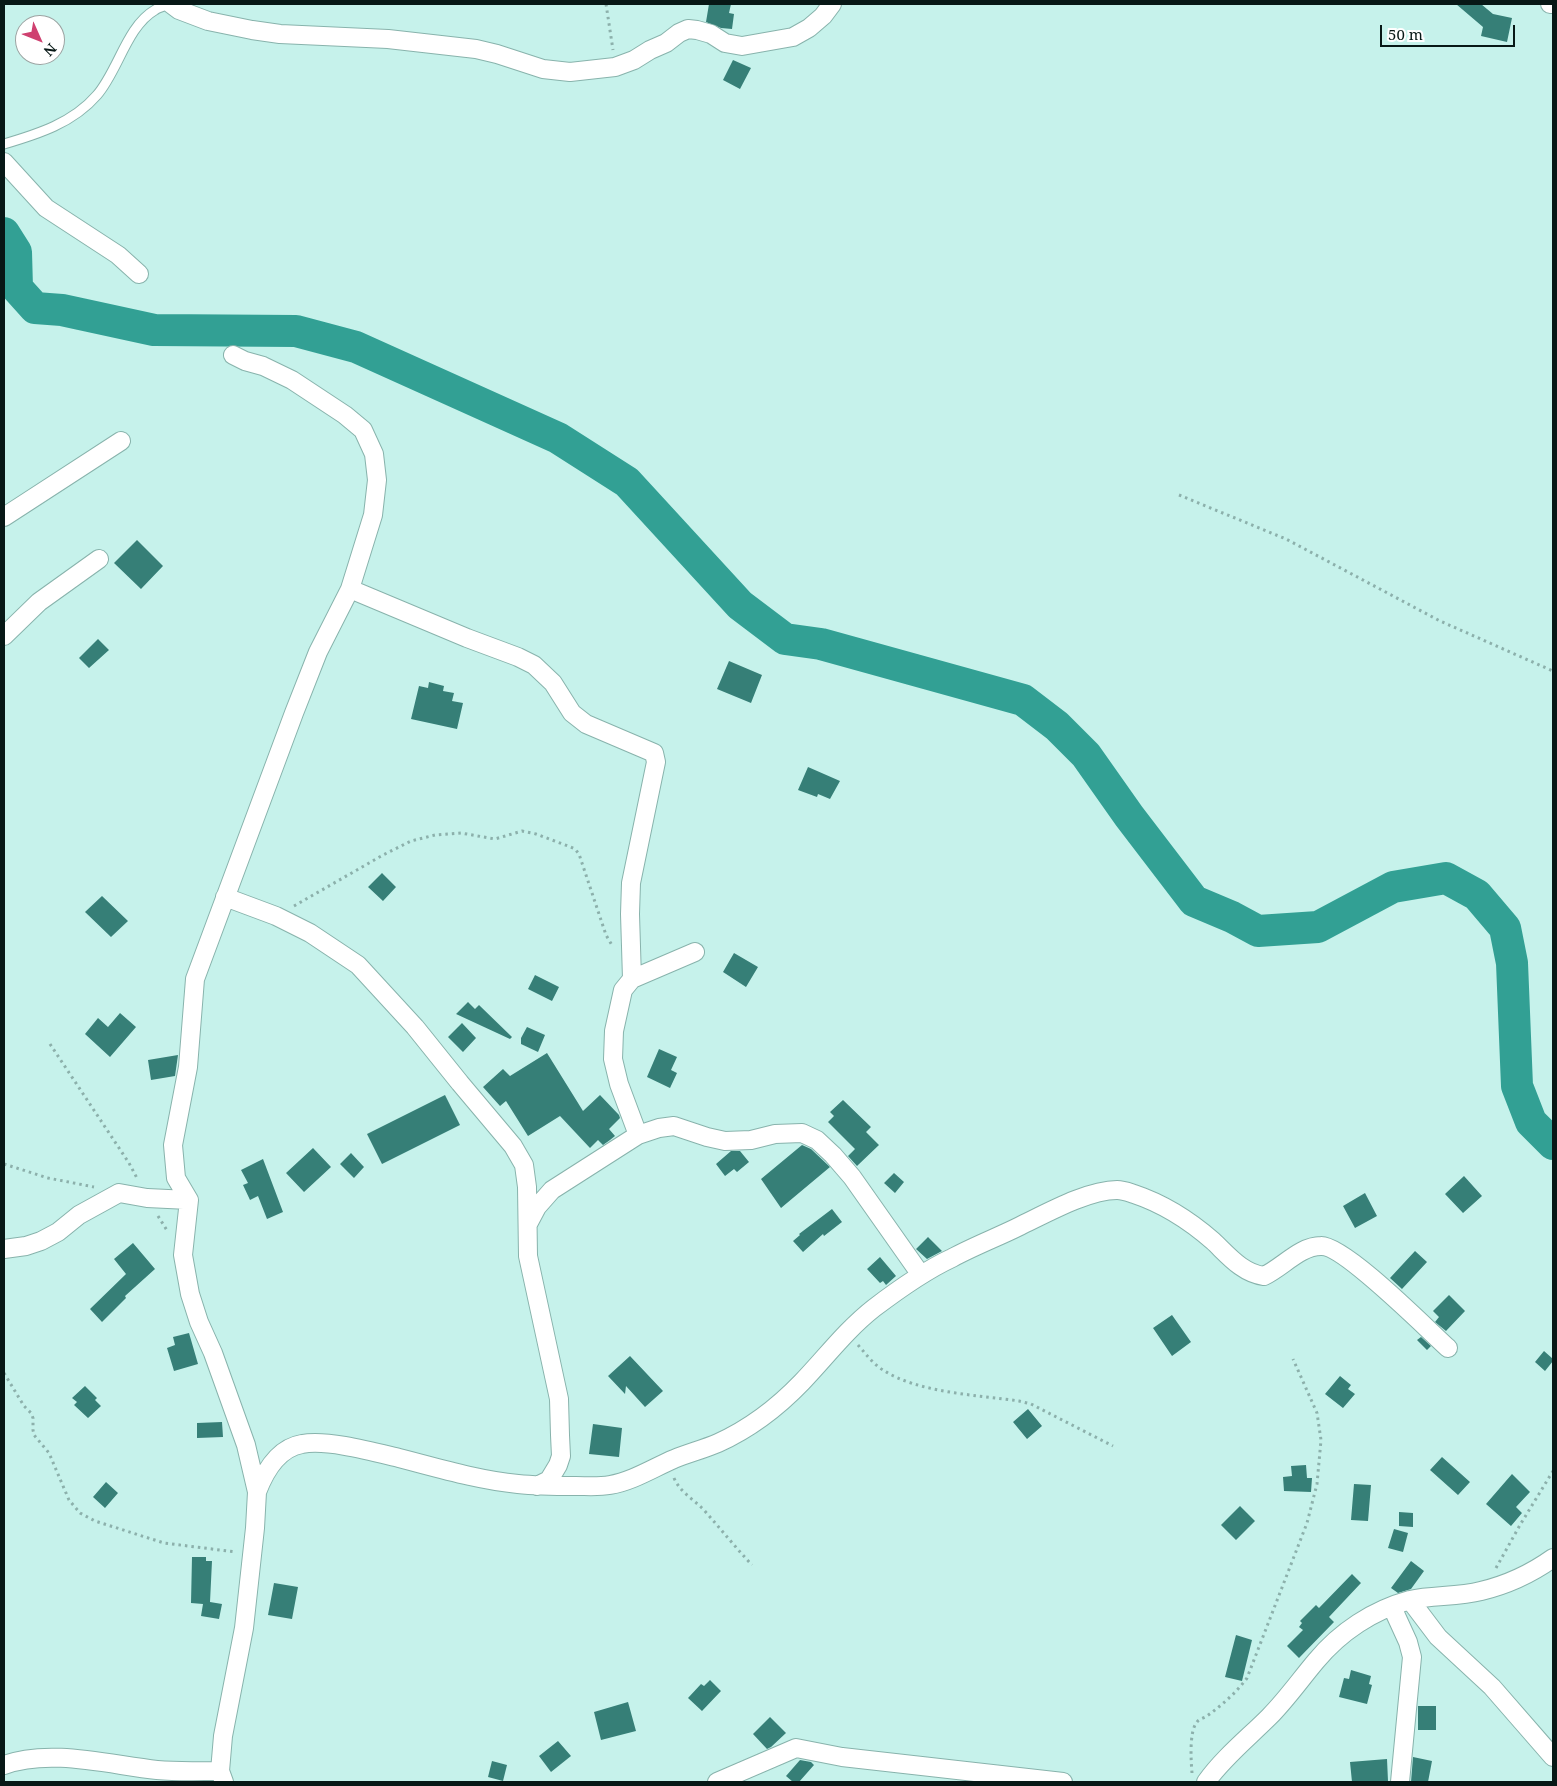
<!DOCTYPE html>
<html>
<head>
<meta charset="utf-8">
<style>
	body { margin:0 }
	#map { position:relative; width:1557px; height:1786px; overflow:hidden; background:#c6f2eb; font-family:"Noto Serif",serif }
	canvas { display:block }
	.frame { position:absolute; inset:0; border:5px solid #071816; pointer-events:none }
	.north { position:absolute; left:15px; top:15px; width:50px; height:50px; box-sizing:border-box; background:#fff; border:1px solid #9ca3a2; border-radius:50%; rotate:134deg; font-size:14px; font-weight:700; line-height:20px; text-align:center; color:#071816 }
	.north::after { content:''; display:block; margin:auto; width:18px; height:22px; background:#cf4170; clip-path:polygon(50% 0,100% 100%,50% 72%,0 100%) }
	.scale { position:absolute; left:1380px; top:25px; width:135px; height:22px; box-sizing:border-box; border:2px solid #071816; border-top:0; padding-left:6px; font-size:15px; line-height:18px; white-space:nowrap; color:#071816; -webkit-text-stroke:4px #fff; paint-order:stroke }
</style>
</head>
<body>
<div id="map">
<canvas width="1557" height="1786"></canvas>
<div class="frame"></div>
<div class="north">N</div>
<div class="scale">50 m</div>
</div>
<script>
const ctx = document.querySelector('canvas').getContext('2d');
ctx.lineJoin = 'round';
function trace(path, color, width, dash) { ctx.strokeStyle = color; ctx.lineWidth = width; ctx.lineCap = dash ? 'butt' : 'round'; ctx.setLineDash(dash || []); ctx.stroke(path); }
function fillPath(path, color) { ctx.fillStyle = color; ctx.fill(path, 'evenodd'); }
const river = new Path2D(`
	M4 233 16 252 17 288 35 308 62 310 154 330 296 331 356 347 558 438 627 482 740 605 785 639 821 644 1023 700 1057 726 1086 755 1129 816 1194 901 1232 917 1258 931 1318 927 1393 887 1446 878 1477 895 1505 928 1512 963 1517 1086 1531 1122 1553 1144`);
const building = new Path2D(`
	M709 4H731L729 13 734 14 732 29 721 28 706 22Z
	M1456 4H1481L1493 14 1512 18 1507 42 1481 36 1483 27Z
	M733 60 751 68 740 89 723 80Z
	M137 540 163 566 141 589 114 563Z
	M98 639 109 650 89 668 79 658Z
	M729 661 762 675 751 703 717 689Z
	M429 682 444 686 443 691 454 693 452 701 463 703 457 729 411 719 419 686 428 688Z
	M808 767 840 781 830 799 818 794 817 797 798 790Z
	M382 873 396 887 383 901 368 887Z
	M102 896 128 921 111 937 85 912Z
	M734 953 758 967 746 987 723 972Z
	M535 975 559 987 552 1001 528 989Z
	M468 1002 475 1009 479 1005 512 1037 510 1039 456 1014Z
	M120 1013 136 1027 110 1057 85 1034 98 1018 108 1027Z
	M462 1023 476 1038 463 1052 448 1037Z
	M527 1027 545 1035 538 1052 521 1044V1038Z
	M659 1049 677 1057 671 1070 677 1073 670 1088 647 1077Z
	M547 1053 583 1111 600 1095 619 1115 620 1118 609 1129 615 1136 610 1140 603 1145 598 1140 590 1148 560 1116 528 1136 506 1101 500 1106 483 1087 503 1069 510 1076Z
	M178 1055 175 1076 151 1080 148 1060Z
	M445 1095 460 1125 382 1164 367 1134Z
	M843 1100 871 1127 866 1132 879 1145 857 1166 848 1156 855 1149 828 1122 834 1116 830 1112Z
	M802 1145 811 1149 830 1167 781 1208 761 1179Z
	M313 1148 331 1167 304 1192 286 1173Z
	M731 1151H740L749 1162 737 1172 734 1169 725 1176 716 1164Z
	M351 1153 364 1167 354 1178 340 1164Z
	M263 1159 283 1212 267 1219 258 1196 250 1200 243 1185 248 1183 241 1170Z
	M894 1173 904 1182 895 1193 884 1183Z
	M1464 1176 1482 1196 1463 1213 1445 1194Z
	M1365 1193 1377 1216 1355 1228 1343 1206Z
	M832 1209 842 1222 824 1236 823 1234 803 1252 793 1241 800 1235 799 1234Z
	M928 1237 942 1251 927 1259 916 1249Z
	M133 1243 155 1269 125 1296 126 1298 102 1322 90 1309 126 1274 114 1259Z
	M1415 1251 1427 1262 1402 1289 1390 1278Z
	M880 1257 896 1276 886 1285 883 1281 880 1283 867 1269Z
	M1449 1295 1465 1311 1446 1331 1435 1322 1439 1317 1433 1311Z
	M1172 1315 1191 1342 1172 1356 1153 1328Z
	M189 1333 198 1364 174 1371 167 1348 175 1345 173 1337Z
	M1421 1337 1431 1346 1427 1350 1417 1340Z
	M1544 1351 1553 1359V1361L1545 1371 1535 1362Z
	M630 1356 663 1391 645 1407 626 1386 625 1394 608 1376Z
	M1340 1376 1351 1385 1348 1389 1355 1394 1343 1408 1325 1394Z
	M85 1386 97 1398 95 1400 101 1406 88 1418 74 1405 77 1402 72 1398Z
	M1028 1409 1042 1426 1027 1439 1013 1422Z
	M222 1422 223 1437 197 1438V1423Z
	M593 1424 622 1428 619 1457 589 1454Z
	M1442 1457 1470 1482 1458 1495 1430 1470Z
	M1306 1465 1307 1478H1312L1311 1492 1284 1491 1283 1477 1292 1476 1291 1466Z
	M1512 1474 1530 1492 1516 1507 1522 1513 1511 1526 1486 1504Z
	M106 1482 118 1493 105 1508 93 1497Z
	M1354 1484 1371 1485 1368 1521 1351 1520Z
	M1240 1506 1255 1521 1236 1540 1221 1525Z
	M1399 1512 1413 1513V1527L1399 1526Z
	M1394 1529 1408 1533 1403 1552 1388 1548Z
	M192 1557H206V1561H212L210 1602 222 1604 219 1619 201 1616 203 1604 191 1603Z
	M1411 1561 1424 1571 1411 1589 1398 1593 1391 1588Z
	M1352 1574 1361 1583 1329 1617 1334 1622 1299 1658 1287 1646 1303 1630 1299 1627 1302 1623 1300 1621 1316 1605 1319 1608Z
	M274 1583 298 1587 292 1619 268 1615Z
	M1236 1635 1252 1640 1242 1681 1225 1677Z
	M1351 1670 1371 1676 1369 1684 1372 1685 1367 1704 1339 1697 1344 1678 1349 1679Z
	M710 1680 721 1691 702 1711 688 1698 701 1684 704 1686Z
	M628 1702 636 1731 601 1740 594 1712Z
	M1418 1706H1436V1730H1418Z
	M770 1717 786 1733 771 1747 767 1749 753 1734Z
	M558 1741 571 1756 551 1772 539 1756Z
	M1413 1757 1432 1761 1428 1782H1411Z
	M1387 1759 1388 1781 1352 1782 1350 1762Z
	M800 1760 811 1762 814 1765 799 1782H793L786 1776Z
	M492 1761 507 1765 503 1781 488 1777Z`);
const path = new Path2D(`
	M606 4 613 50
	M1179 495 1286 539 1440 621 1553 671
	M294 906 383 855 411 841 435 835 461 833 495 839 522 831 536 834 568 846 575 849 579 854 606 935 613 947
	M50 1044 129 1163 138 1180
	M4 1164 48 1178 94 1187
	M158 1216 168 1232
	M858 1345C866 1354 873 1364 883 1370 918 1393 978 1395 1019 1401L1031 1404 1113 1446
	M4 1373 24 1406 31 1413 33 1418V1430L34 1435 49 1453 69 1500 80 1513 95 1521 164 1543 236 1552
	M674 1478C680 1492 693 1499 703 1509 720 1528 735 1547 752 1565
	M1496 1568 1520 1525 1553 1471
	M1192 1773C1191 1761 1189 1731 1197 1722 1199 1719 1204 1718 1207 1716 1222 1705 1236 1693 1247 1678L1307 1523 1317 1484 1321 1440 1317 1413 1293 1359`);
const service = new Path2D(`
	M4 144C38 134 73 123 97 95 118 71 127 26 155 10 159 7 165 6 169 4`);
const minor = new Path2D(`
	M171 4 179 10 208 21 252 30 280 34 388 39 476 49 497 54 543 69 570 72 615 67 634 60 650 50 666 43 679 33 688 29 697 30 711 34 725 43 742 46 793 37 809 28 823 16 832 4
	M1550 4H1553
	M4 162 46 208 118 255 139 274
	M4 517 121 441
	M350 589 467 638 518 657 534 665 553 683 572 713 586 724 654 753 656 762 631 883 630 914 632 979
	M4 636 39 602 99 559
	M225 897 276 916 310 933 358 965 415 1027 460 1083 513 1146 524 1165 527 1187 528 1256 559 1399 560 1435 561 1456 558 1465 549 1480 537 1486
	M638 1135 619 1084 613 1059 614 1031 623 990 632 979 695 952
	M528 1224 537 1207 552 1190 638 1135 659 1128 674 1126 707 1137 725 1141 751 1140 775 1134 802 1133 817 1140 833 1155 852 1177 921 1275
	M4 1249 26 1246 41 1241 58 1232 79 1215 119 1193 147 1198 189 1200
	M257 1492C265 1471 278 1448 302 1444 327 1439 374 1452 399 1458 438 1468 478 1480 518 1484 537 1486 556 1486 576 1486 587 1486 599 1487 610 1485 633 1481 653 1468 674 1459 689 1453 704 1449 718 1443 749 1429 778 1407 802 1382 826 1357 846 1330 874 1308 899 1289 924 1271 952 1258 974 1246 998 1237 1020 1226 1047 1213 1088 1190 1117 1190 1123 1190 1128 1192 1134 1194 1164 1204 1189 1220 1213 1241 1228 1255 1242 1273 1264 1276 1283 1267 1300 1246 1321 1246 1344 1245 1427 1329 1448 1348
	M1410 1600 1438 1637 1492 1687 1553 1757
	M1392 1607 1408 1642 1412 1657 1400 1782
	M4 1765C50 1748 110 1765 157 1770 178 1772 199 1771 220 1771
	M224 1782 220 1771 223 1736 244 1628 255 1528 257 1492 246 1445 213 1353 199 1322 190 1294 183 1255 189 1200 176 1178 173 1145 188 1067 195 979 294 713 318 652 350 589 373 515 377 480 374 454 363 430 345 415 292 380 263 366 245 361 233 355
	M717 1782 796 1748 842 1757 1063 1782
	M1206 1782C1224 1757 1248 1738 1269 1717 1286 1700 1300 1680 1316 1661 1340 1632 1373 1610 1410 1600 1433 1595 1458 1597 1481 1591 1506 1585 1532 1573 1553 1558`);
trace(river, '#32a094', 32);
fillPath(building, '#367f77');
trace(service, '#88b3ac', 11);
trace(minor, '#88b3ac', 20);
trace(path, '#8cb0ab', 3, [2.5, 4]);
trace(service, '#fff', 9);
trace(minor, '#fff', 18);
</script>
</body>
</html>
